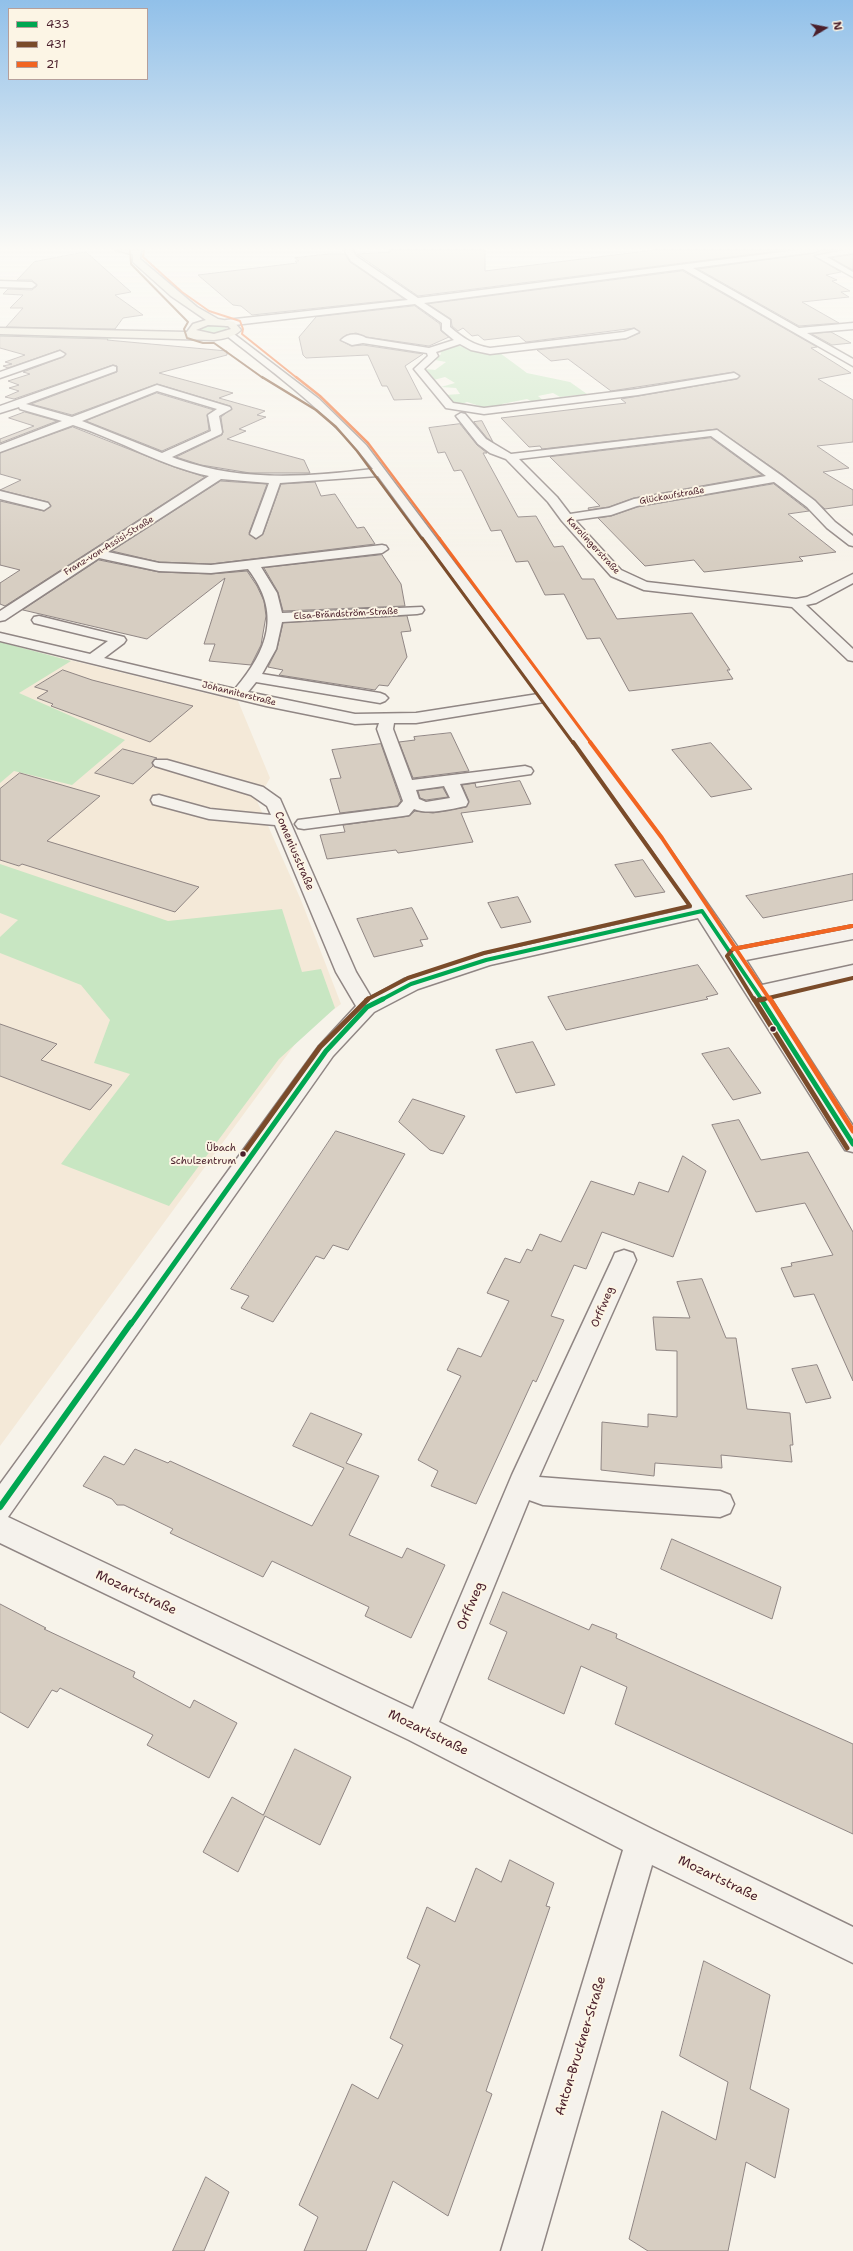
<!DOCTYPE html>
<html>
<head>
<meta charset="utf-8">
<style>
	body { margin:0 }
	#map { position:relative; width:853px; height:2251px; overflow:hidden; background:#f7f3ea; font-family:"Shantell Sans",sans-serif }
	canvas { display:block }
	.legend { position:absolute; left:8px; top:8px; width:140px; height:72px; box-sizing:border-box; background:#fcf5e5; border:1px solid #b59f9b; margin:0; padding:5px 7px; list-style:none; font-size:12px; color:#4a1f2b }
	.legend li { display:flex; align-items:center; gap:8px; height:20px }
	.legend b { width:20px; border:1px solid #b59f9b }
	.north { position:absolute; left:805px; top:8px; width:40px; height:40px; -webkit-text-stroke:3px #fcf5e5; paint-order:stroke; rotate:80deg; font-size:11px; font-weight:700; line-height:16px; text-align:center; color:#4a1f2b }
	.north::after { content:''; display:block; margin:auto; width:14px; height:18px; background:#4a1f2b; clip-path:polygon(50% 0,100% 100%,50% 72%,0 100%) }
</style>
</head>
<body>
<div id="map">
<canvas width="853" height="2251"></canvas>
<ul class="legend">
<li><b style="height:5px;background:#00a651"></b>433</li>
<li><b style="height:5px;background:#7a4b2a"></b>431</li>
<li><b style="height:5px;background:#f26522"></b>21</li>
</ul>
<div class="north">N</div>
</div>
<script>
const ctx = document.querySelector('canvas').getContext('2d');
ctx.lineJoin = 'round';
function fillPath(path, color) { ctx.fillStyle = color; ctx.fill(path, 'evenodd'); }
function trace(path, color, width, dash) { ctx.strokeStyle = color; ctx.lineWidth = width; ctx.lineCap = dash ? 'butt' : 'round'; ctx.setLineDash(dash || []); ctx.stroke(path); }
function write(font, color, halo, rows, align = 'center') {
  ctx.font = font + ' "Shantell Sans",sans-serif'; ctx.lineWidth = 4; ctx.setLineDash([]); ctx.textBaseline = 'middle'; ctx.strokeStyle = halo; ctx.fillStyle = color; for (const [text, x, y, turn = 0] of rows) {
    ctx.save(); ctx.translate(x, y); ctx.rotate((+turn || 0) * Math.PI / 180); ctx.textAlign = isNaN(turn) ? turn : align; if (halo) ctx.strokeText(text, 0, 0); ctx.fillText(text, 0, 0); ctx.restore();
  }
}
const built = new Path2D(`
	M0 643 238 701 270 778 257 801 301 900 341 1004 304 1032 0 1446Z`);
const green = new Path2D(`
	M214 325 224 326 227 329 214 334 200 330 205 327Z
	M0 334 113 338 98 344 0 342Z
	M454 345 500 353 527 373 570 382 587 394 560 397 553 393 538 396 543 400 533 402 527 399 502 404 504 407 489 409 467 402 459 405 454 403 445 395 460 394 456 388 441 387 455 383 445 377 434 380 426 369 435 370 446 362 435 360 441 354 440 351Z
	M0 642 71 661 19 693 125 740 72 785 14 771 0 783Z
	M0 864 168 921 282 909 302 972 321 969 335 1008 279 1059 169 1206 61 1164 130 1074 94 1063 110 1020 81 985 0 953V937L18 920 0 913Z`);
const building = new Path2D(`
	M389 250H485V271L654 250H787L418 296 357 254 390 252Z
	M820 250H838L814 256 841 272 826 275 837 280 832 281 850 291 841 292 849 297 802 302 839 323 799 326 698 269 815 253Z
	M86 252 131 292 115 295 143 315 123 318 115 329 6 327 23 308H10L23 295 3 294 8 289 32 290 37 286 32 280H17L34 262Z
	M329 254H345L350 262 404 299 252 315 241 306 233 305 198 275 297 263 295 261H299L295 258Z
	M853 255V270L831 258Z
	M683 271 817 347 811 348 851 373 818 379 853 400V442L817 446 849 468 823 472 853 490V505L825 509 783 475 717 429 542 449 540 446 529 447 501 418 626 403 621 399 737 379 740 376 734 372 611 391 568 359 551 361 537 350 626 339 640 333 635 328 526 342 519 336 484 340 478 335 472 336 463 328 458 331 452 326 451 319 428 304Z
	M415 306 440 324 441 331 449 337 429 346 366 337 356 333 346 335 340 340 351 346 363 345 423 354 405 366 422 399 394 400 387 386H382L368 355 306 358 303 355 299 337 316 317Z
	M831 332 851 343 832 345 812 334Z
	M0 336 108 339 107 340 227 351V355L159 373 233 393 219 398 265 411 257 415 266 417 239 429 246 431 227 439 304 460 310 473H250L201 465 176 457 222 435 223 432 221 417 232 408 230 406 157 384 72 415 31 404 117 372V366L113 365 14 399 5 397 19 391 9 388 19 385 8 381 30 374 23 372 63 357 66 354 60 350 8 368 3 366 12 364 5 362 25 355 0 348Z
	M157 393 214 410 207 415 209 430 162 451 86 421Z
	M25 412 57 421 0 443V439L34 426 9 418Z
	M482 421 493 442 487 438 474 422Z
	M460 424 477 445 487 453H483L518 517 536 516 554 547 563 546 582 579H594L617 619 692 613 730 670H727L733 679 629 691 600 638 587 639 564 594 545 595 528 561 516 562 501 530 491 531 463 473 461 470 454 471 445 452 438 453 429 428Z
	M73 427 174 467 205 477 5 606 0 604V583L20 570 0 565V501L44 511 51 506 48 502 0 490 21 480 0 474V453Z
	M711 438 762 475 634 498 609 507 589 510 588 508 600 506 550 457Z
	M221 481 267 484 249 533 255 539 263 534 281 484 315 482 321 496 335 494 357 528 364 527 375 544 211 564 159 562 112 551Z
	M774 484 809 511 788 514 836 552 799 557 803 561 704 572 694 560 645 566 598 518 611 516 637 507Z
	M382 555 401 584 405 606 283 611 278 592 264 568Z
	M99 560 159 572 211 574 247 571 257 586 264 601 266 616 261 645 251 665 209 661 215 644H204L225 578 147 639 23 610Z
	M407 616 411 631 401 632 407 657 388 686 379 685 375 690 330 683 279 675 283 670 268 667 277 649 283 623Z
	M63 670 92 680 193 706 150 742 51 706 53 704 37 698 48 691 35 687Z
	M451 733 469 771 413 778 399 742 415 740 414 737Z
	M711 743 752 789 711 797 672 750Z
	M381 744 401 801 397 806 340 813 330 779 341 778 332 750Z
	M123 749 157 758 152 762 153 766 133 784 95 773Z
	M20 773 100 796 47 841 199 887 175 912 22 864 19 866 0 860V789Z
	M520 781 531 804 461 813 473 842 398 853 396 850 327 859 320 835 345 832 343 825 409 816 415 811 433 813 466 807 469 801 462 785 475 783 476 787Z
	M443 788 448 797 426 800 420 798 418 791Z
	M643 860 651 872 665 892 635 897 615 865Z
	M853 874V900L763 918 746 896Z
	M518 897 531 922 501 928 488 903Z
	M412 908 428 939 420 940 423 946 374 957 357 919Z
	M698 965 718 994 706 997 708 999 566 1030 548 997Z
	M0 1024 57 1044 41 1060 112 1085 90 1110 0 1076Z
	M533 1042 555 1085 516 1093 496 1050Z
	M729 1048 761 1093 733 1100 702 1054Z
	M413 1099 465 1116 443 1154 430 1150 399 1122Z
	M739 1120 761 1160 808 1152 853 1232V1381L814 1294 794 1297 781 1268 792 1266 791 1263 833 1255 805 1203 756 1212 712 1125Z
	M336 1131 405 1154 348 1250 333 1245 324 1259 316 1256 273 1322 241 1308 249 1296 231 1289Z
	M683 1156 706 1171 673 1257 602 1232 586 1269 574 1265 551 1316 564 1320 536 1382 533 1380 476 1504 431 1486 438 1471 418 1460 461 1376 447 1370 458 1348 481 1357 509 1301 487 1293 505 1258 520 1263 527 1249 532 1251 540 1234 561 1242 591 1181 634 1195 639 1182 668 1192Z
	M702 1279 726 1338H736L747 1409 790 1413 793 1445H790L792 1462 721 1455 722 1468 655 1463 654 1476 601 1470 602 1422 648 1427V1414L677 1417V1351L656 1350 653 1317 690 1318 677 1282Z
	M817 1365 831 1398 806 1403 792 1369Z
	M311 1413 362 1434 346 1463 379 1476 349 1535 402 1558 407 1548 445 1565 411 1638 365 1616 369 1607 272 1561 263 1577 170 1533 173 1529 124 1505H117L112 1499 83 1486 104 1456 124 1465 135 1449 168 1463 170 1461 312 1526 344 1468 293 1446Z
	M672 1539 781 1587 772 1619 661 1569Z
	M503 1592 589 1630 592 1624 617 1634 616 1638 853 1744V1834L615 1724 627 1687 581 1666 564 1714 488 1679 507 1632 490 1624Z
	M0 1604 46 1628 44 1629 135 1672 133 1677 190 1708 194 1700 237 1723 209 1778 147 1745 153 1735 60 1688 57 1692 52 1690 28 1728 0 1712Z
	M295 1749 351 1777 320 1845 265 1816 238 1872 203 1852 232 1797 263 1815Z
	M510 1860 554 1883 546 1906 550 1907 486 2091 492 2094 448 2216 393 2181 366 2251H304L318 2217 299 2205 352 2084 378 2099 403 2045 390 2038 420 1965 407 1958 427 1907 455 1922 476 1868 501 1882Z
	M704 1961 770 1995 750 2089 789 2109 775 2178 746 2162 728 2251H648L629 2239 662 2111 716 2140 728 2082 680 2056Z
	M206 2177 229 2192 204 2251H173Z`);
const minor = new Path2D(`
	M116 250H131L139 253 135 255Z
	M344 250H352L357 257 418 298 798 250H819L815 252 693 268 799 328 853 323V329L807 333 853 359V366L683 269 424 303 450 320V327C463 338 473 345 490 348L624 332 634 329 639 332 626 338 490 354 471 350 460 344 436 352 438 356 424 369 453 403 484 408 638 389 734 373 739 376 737 378 638 395 484 414 446 408 414 369 428 356 427 353 363 343 352 345 341 340C348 333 358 333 366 338L429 348 454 340 442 330V323L415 304 226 326 221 323 226 320 408 300 351 261Z
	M845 250H853V253L827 257 853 272V277L815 256Z
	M0 281 32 282 36 285 32 288 0 287Z
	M230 331 319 399 366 445 662 838 739 949 853 927V939L746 960 762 985 853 965V977L770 997 853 1126V1152L845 1150 698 918 490 965 418 989 374 1012 333 1056 8 1517 413 1709 512 1475 612 1260 615 1253 624 1250 633 1253 636 1260 539 1477 720 1491 730 1495 734 1504 730 1513 720 1517 543 1505 529 1500 439 1722 654 1830 853 1927V1963L652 1865 541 2251H501L623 1850 409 1740 0 1543V1484L319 1046 356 1006 336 972 275 825 209 819 153 804 151 800 153 796 159 795 210 809 271 815 267 806 251 795 155 766 153 763 155 760H167L263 787 280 799 356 972 371 997 404 979 479 956 692 908 649 845 544 702 416 723H394L393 729 412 780 525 766 531 768 533 771 531 774 460 784 468 802 466 806C451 809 429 815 414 809L409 815 403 816 304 829 298 828 295 824 298 820 398 807 403 801 377 729 379 723 355 724 266 706 0 641V633L90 654 108 641 34 623 32 620 34 617 39 616 124 637 126 640 124 643 104 658 235 689C268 650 282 613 248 569L211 573 159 571 99 558 5 620 0 621V611L209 476C161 466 120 440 73 425L0 452V445L62 421 20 409 19 407 0 413V406L113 366 116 367V371L26 404 72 417 157 385 230 407 231 409 219 416 222 432 221 434 172 457 177 459C241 482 307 477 373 469 333 416 279 377 227 336L225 334ZM157 391 217 409 208 415 211 431 162 453 82 421ZM378 476 538 694 416 713 355 714 248 692 256 682 380 703 385 701 388 698 385 695 380 693 262 674 276 649 282 622 417 614 422 613 424 610 422 607 282 613 277 593 261 567 382 553 388 549 386 546 382 545 211 565 159 563 108 552 221 479 269 483 250 534 256 538 262 534 280 483ZM444 786 450 798 426 802 419 799 416 790Z
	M60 351 65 354 63 356 0 378V372Z
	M461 413 465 414 486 439 511 454 717 430 782 476 815 501 835 522 853 536V546L849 545 827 528 807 507 774 482 637 506 611 515 575 520 621 570 647 582 796 599 807 597 853 574V583L816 603 806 605 853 649V661L848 660 792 607 644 590 611 576 562 521 548 502 506 459 490 453 478 444 456 416ZM711 436 766 476 634 499 609 508 570 514 557 497 519 459Z
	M0 491 48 503 50 506 44 510 0 499Z`);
const major = new Path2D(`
	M133 250H141L140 259 197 307 218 319 234 322 241 330C234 337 223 339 214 340L0 334V328L187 332 193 324 206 320 171 296 133 262ZM208 325 228 326 231 329 214 334 196 330Z`);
const bus1Far2 = new Path2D(`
	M702 911 762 1000
	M381 1000 411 984 486 960 702 911`);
const bus1Far1 = new Path2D(`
	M761 999 853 1144
	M131 1324 326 1051 367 1007 383 999`);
const bus1 = new Path2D(`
	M0 1507 131 1323`);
const bus2Far4 = new Path2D(`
	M130 250 131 264 188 322 184 329 187 338 203 343H214L263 378`);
const bus2Far3 = new Path2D(`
	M262 377 316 410 336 427 357 451 422 539`);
const bus2Far2 = new Path2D(`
	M422 538 573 743`);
const bus2Far1 = new Path2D(`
	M366 1000 408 978 484 953 690 906 573 742
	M754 1000 727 956 733 949 852 926
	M760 1000 853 978`);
const bus2 = new Path2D(`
	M754 999 847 1148
	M759 1000 764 999
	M243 1154 320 1047 368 999`);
const bus3Far4 = new Path2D(`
	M144 251 143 257 182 292 209 311 240 321 243 329 242 334 297 378`);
const bus3Far3 = new Path2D(`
	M296 377 320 396 368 443 440 539`);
const bus3Far2 = new Path2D(`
	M439 538 591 743`);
const bus3Far1 = new Path2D(`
	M590 742 662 838 770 1000
	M733 949 852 926`);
const bus3 = new Path2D(`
	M770 999 853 1131`);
const markers = [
	[773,1029,3.5,"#4a1f2b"],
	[243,1154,3.5,"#4a1f2b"]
];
const farStreetnames = [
	["Glückaufstraße",672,496,-10],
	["Franz-von-Assisi-Straße",109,546,-32],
	["Karolingerstraße",593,546,47],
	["Elsa-Brändström-Straße",346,614,-3],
	["Johanniterstraße",239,694,14]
];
const busNames = [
	["Übach",236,1148],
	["Schulzentrum",236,1161]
];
const streetNames = [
	["Comeniusstraße",294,851,67],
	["Orffweg",603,1307,-67]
];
const nearStreetnames = [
	["Mozartstraße",136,1593,25],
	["Orffweg",471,1606,-67],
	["Mozartstraße",428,1733,26],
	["Mozartstraße",718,1879,26],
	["Anton-Bruckner-Straße",581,2046,-73]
];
fillPath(built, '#f4e9d8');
fillPath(green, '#c8e6c2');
fillPath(building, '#d7cec2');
trace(building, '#908684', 1);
trace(minor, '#908684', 3);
trace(major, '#908684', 3);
fillPath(minor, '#f5f2ec');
fillPath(major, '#eae5d5');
trace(bus1Far2, '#00a651', 4);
trace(bus1Far1, '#00a651', 5);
trace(bus1, '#00a651', 6);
trace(bus2Far4, '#7a4b2a', 2);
trace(bus2Far3, '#7a4b2a', 2.5);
trace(bus2Far2, '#7a4b2a', 3);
trace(bus2Far1, '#7a4b2a', 4);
trace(bus2, '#7a4b2a', 5);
trace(bus3Far4, '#f26522', 2);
trace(bus3Far3, '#f26522', 2.5);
trace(bus3Far2, '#f26522', 3);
trace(bus3Far1, '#f26522', 4);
trace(bus3, '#f26522', 5);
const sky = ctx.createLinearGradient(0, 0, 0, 565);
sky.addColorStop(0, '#91c0e9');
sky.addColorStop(0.44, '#fbfaf6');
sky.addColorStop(1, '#fbfaf600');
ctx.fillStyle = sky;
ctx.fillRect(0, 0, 853, 565);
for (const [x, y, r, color] of markers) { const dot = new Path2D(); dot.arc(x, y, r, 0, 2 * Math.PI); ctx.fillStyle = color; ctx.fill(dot); trace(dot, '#fcf5e5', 1.5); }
write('9px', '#4a1f2b', '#fcf5e5', farStreetnames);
write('10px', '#4a1f2b', '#fcf5e5', busNames, 'right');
write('11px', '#4a1f2b', '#fcf5e5', streetNames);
write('13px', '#4a1f2b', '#fcf5e5', nearStreetnames);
</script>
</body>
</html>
